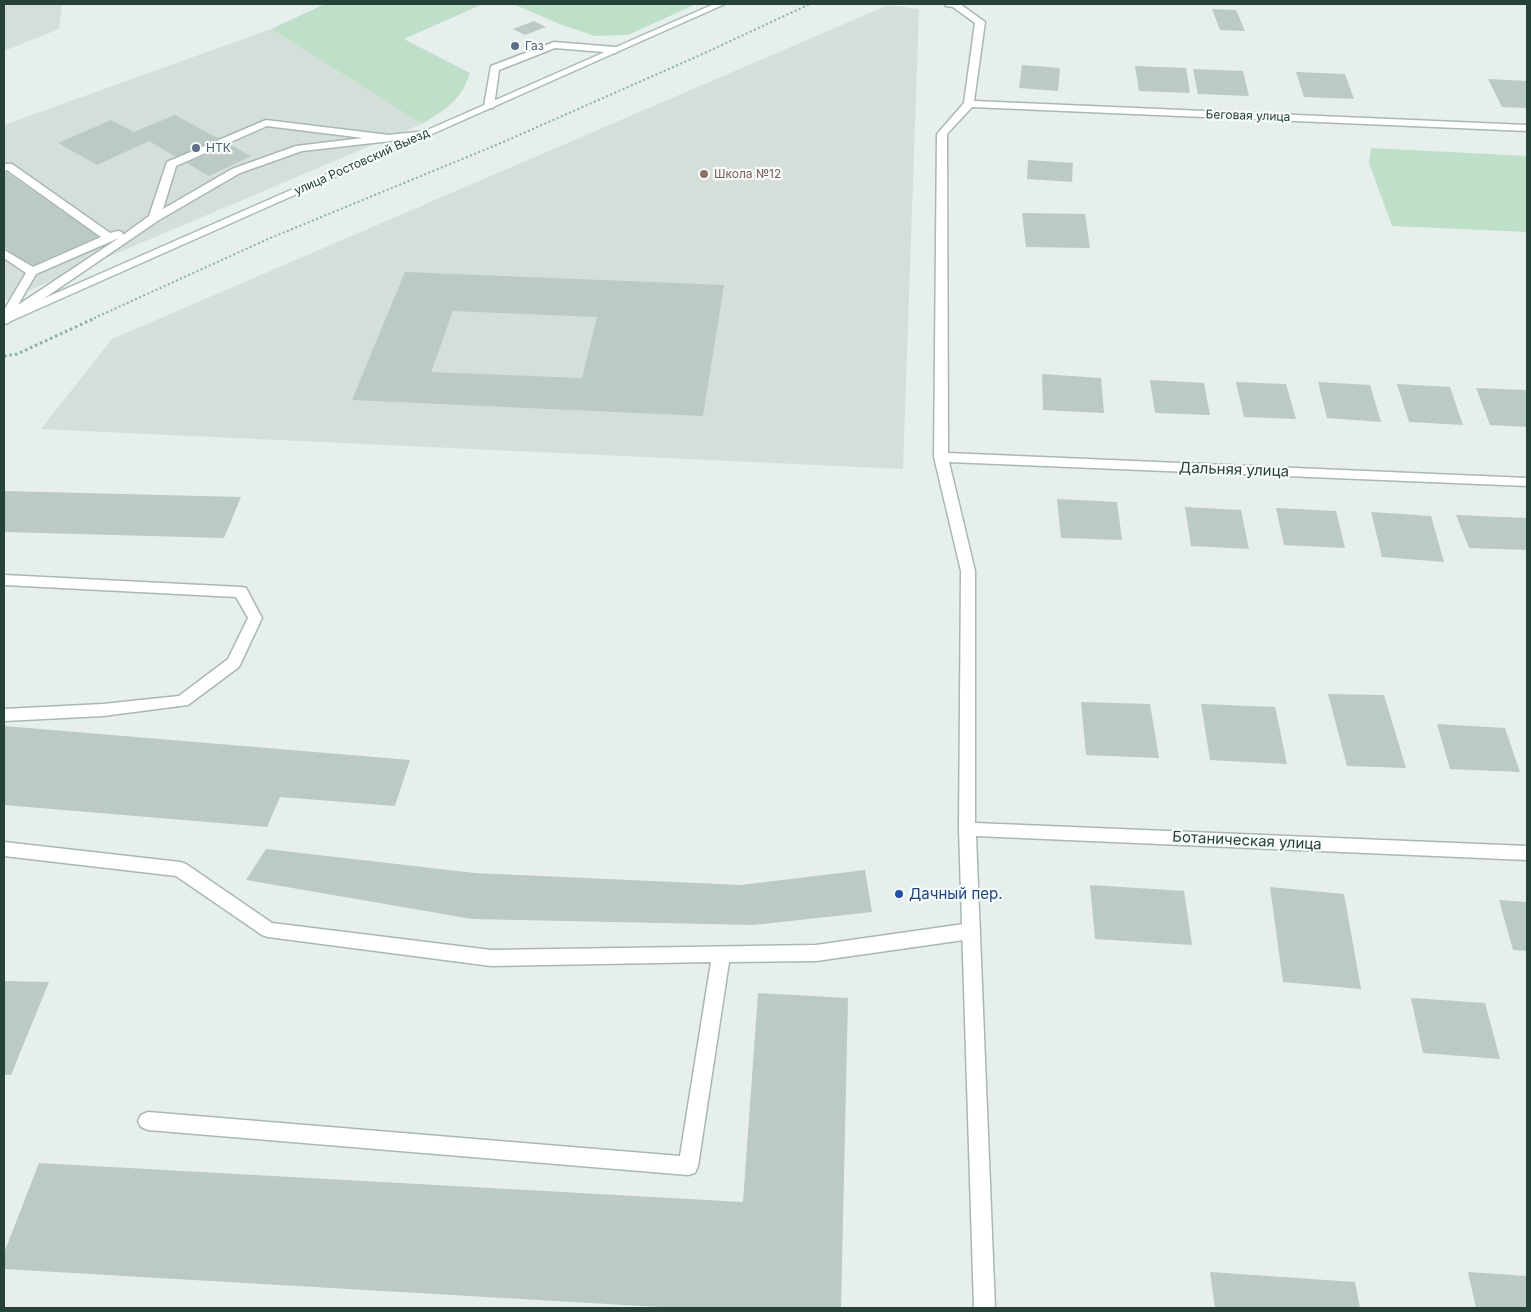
<!DOCTYPE html>
<html>
<head>
<meta charset="utf-8">
<style>
	body { margin:0 }
	#map { position:relative; width:1531px; height:1312px; overflow:hidden; background:#e6efeb; font-family:Inter,sans-serif }
	canvas { display:block }
	.frame { position:absolute; inset:0; border:5px solid #24423a; pointer-events:none }
</style>
</head>
<body>
<div id="map">
<canvas width="1531" height="1312"></canvas>
<div class="frame"></div>
</div>
<script>
const ctx = document.querySelector('canvas').getContext('2d');
ctx.lineJoin = 'round';
function fillPath(path, color) { ctx.fillStyle = color; ctx.fill(path, 'evenodd'); }
function trace(path, color, width, dash) { ctx.strokeStyle = color; ctx.lineWidth = width; ctx.lineCap = dash ? 'butt' : 'round'; ctx.setLineDash(dash || []); ctx.stroke(path); }
function write(font, color, halo, rows, align = 'center') {
  ctx.font = font + ' Inter,sans-serif'; ctx.lineWidth = 4.5; ctx.setLineDash([]); ctx.textBaseline = 'middle'; ctx.strokeStyle = halo; ctx.fillStyle = color; for (const [text, x, y, turn = 0] of rows) {
    ctx.save(); ctx.translate(x, y); ctx.rotate((+turn || 0) * Math.PI / 180); ctx.textAlign = isNaN(turn) ? turn : align; if (halo) ctx.strokeText(text, 0, 0); ctx.fillText(text, 0, 0); ctx.restore();
  }
}
const built = new Path2D(`
	M4 4H62L59 29 4 51Z
	M888 5 919 9 903 469 41 429 112 339Z
	M271 29 422 124 4 301V125Z`);
const green = new Path2D(`
	M325 4H483L404 39 470 73C461 101 446 109 422 124L271 29Z
	M513 4H696L628 35 595 36 562 25Z
	M1371 148 1527 156V232L1392 226 1369 163Z`);
const building = new Path2D(`
	M1212 9 1236 10 1245 31 1220 30Z
	M534 21 546 27 525 35 513 29Z
	M1022 65 1060 68 1058 91 1019 88Z
	M1135 66 1186 68 1190 93 1139 91Z
	M1193 69 1243 71 1249 96 1198 94Z
	M1296 72 1345 74 1354 99 1304 97Z
	M1488 79 1527 81V108L1502 107Z
	M175 115 251 156 209 176 149 141 97 165 58 143 111 120 134 132Z
	M1028 160 1073 163 1072 182 1027 179Z
	M6 172 101 238 32 269 4 247V173Z
	M1022 213 1085 214 1090 248 1026 247Z
	M405 272 724 285 703 416 352 400ZM453 311 597 317 582 378 431 372Z
	M1042 374 1101 378 1104 413 1043 410Z
	M1150 380 1204 383 1210 415 1155 413Z
	M1236 382 1286 384 1296 419 1244 417Z
	M1318 382 1370 385 1381 422 1327 418Z
	M1397 384 1450 387 1463 425 1409 422Z
	M1476 388 1527 390V427L1490 425Z
	M4 491 241 497 224 538 4 532Z
	M1057 499 1117 502 1122 540 1061 538Z
	M1185 507 1241 510 1249 549 1191 546Z
	M1276 508 1336 511 1345 548 1284 545Z
	M1371 512 1431 516 1444 562 1382 557Z
	M1456 515 1527 518V550L1469 548Z
	M1328 694 1384 695 1406 768 1347 766Z
	M1081 702 1150 704 1159 758 1086 755Z
	M1201 704 1275 707 1287 764 1210 760Z
	M1437 724 1505 728 1520 772 1450 769Z
	M4 726 410 760 395 806 280 797 267 827 4 805Z
	M266 849 475 873 741 885 865 870 872 912 754 925 472 919 246 880Z
	M1090 885 1184 891 1192 945 1095 939Z
	M1270 887 1344 894 1361 989 1283 982Z
	M1499 900 1527 902V951L1513 950Z
	M4 981 49 982 11 1075H4Z
	M758 993 848 998 841 1308H676L4 1269V1253L39 1163 743 1202Z
	M1411 998 1485 1003 1500 1059 1423 1053Z
	M1210 1272 1355 1282 1360 1308H1215Z
	M1468 1272 1527 1276V1308H1476Z`);
const pathFar1 = new Path2D(`
	M90 320 268 239 501 143 696 57 810 4`);
const path = new Path2D(`
	M4 356 17 354 93 319`);
const service = new Path2D(`
	M554 42 615 47 620 50 615 53 555 48 499 70 494 106 493 108H485L484 106 491 66Z
	M266 120 389 135 426 131 431 134 426 137 302 151 240 173 159 220 8 323 4 324V310L26 273 4 258V250L33 267 101 237 7 170 4 171V164H12L110 233 118 231 122 232 123 235 149 216 167 162ZM267 126 363 138 296 146 232 169 163 209 176 166ZM119 238 18 305 36 274Z
	M4 575 241 587 246 588 262 618 239 667 188 705 103 716 4 721V709L103 704 179 696 228 659 248 618 236 597 4 585Z
	M4 842 180 862 186 864 272 923 491 950 816 945 971 923 977 926 980 931 977 936 971 939 816 961 729 962 698 1166 695 1173 688 1175 148 1130 141 1127 138 1121 141 1115 148 1112 680 1156 711 962 491 966 268 937 262 935 176 876 4 856Z`);
const minor = new Path2D(`
	M945 4H960L985 22 974 101 1527 125V131L972 107 947 134 948 453 1527 478V486L949 462 975 571V823L1527 846V860L976 836 995 1308H974L959 829 961 571 934 457 937 134 964 103 975 23 953 7 946 6Z`);
const secondary = new Path2D(`
	M714 4H725L4 324V316Z`);
const markers = [
	[515,46,5,"#5c6f8a"],
	[196,148,5,"#5c6f8a"],
	[704,174,5,"#8d6e63"],
	[899,894,5,"#1a4fb4"]
];
const farServicenames = [
	["Газ",525,46],
	["НТК",206,148]
];
const farStreetnames = [
	["Беговая улица",1248,116,2],
	["улица Ростовский Выезд",362,162,-24]
];
const farEducationnames = [
	["Школа №12",714,174]
];
const streetNames = [
	["Дальняя улица",1234,470,2],
	["Ботаническая улица",1247,841,3]
];
const transitNames = [
	["Дачный пер.",909,894]
];
fillPath(built, '#d4dfda');
fillPath(green, '#bfe0c8');
fillPath(building, '#bbcac4');
trace(service, '#a8b8b2', 3);
trace(minor, '#a8b8b2', 3);
trace(secondary, '#a4bbb3', 3);
trace(pathFar1, '#86b3a5', 2, [2, 2.5]);
trace(path, '#86b3a5', 3, [2.5, 3]);
fillPath(service, '#fff');
fillPath(minor, '#fff');
fillPath(secondary, '#fff');
for (const [x, y, r, color] of markers) { const dot = new Path2D(); dot.arc(x, y, r, 0, 2 * Math.PI); ctx.fillStyle = color; ctx.fill(dot); trace(dot, '#f7fbf9', 2); }
write('12px', '#4e5e75', '#f7fbf9', farServicenames, 'left');
write('12px', '#24423a', '#f7fbf9', farStreetnames);
write('12px', '#785e54', '#f7fbf9', farEducationnames, 'left');
write('15px', '#24423a', '#f7fbf9', streetNames);
write('15px', '#164399', '#f7fbf9', transitNames, 'left');
</script>
</body>
</html>
